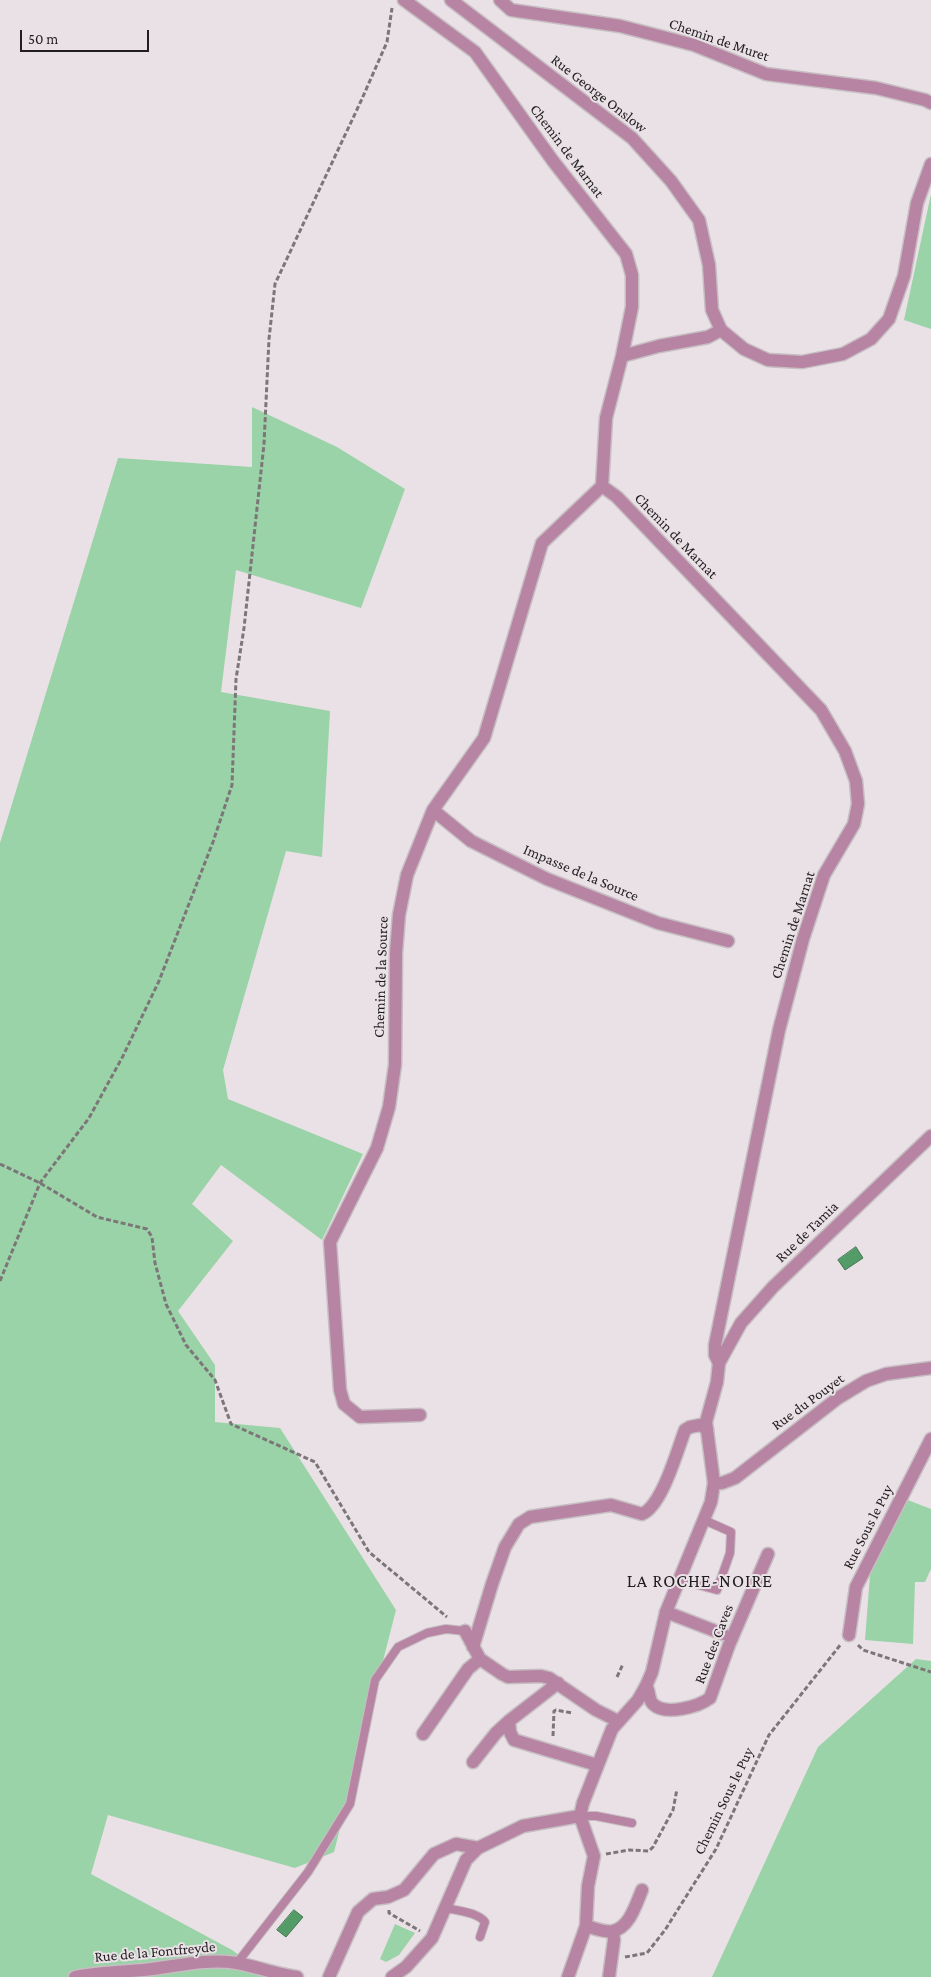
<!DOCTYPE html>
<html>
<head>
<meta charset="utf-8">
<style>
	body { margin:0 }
	#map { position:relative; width:931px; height:1977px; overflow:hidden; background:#eae1e6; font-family:"Crimson Pro",serif }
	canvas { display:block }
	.scale { position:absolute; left:20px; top:30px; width:129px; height:22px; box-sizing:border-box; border:2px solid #211e20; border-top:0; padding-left:6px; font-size:15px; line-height:18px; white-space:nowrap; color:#211e20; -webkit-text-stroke:4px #eae1e6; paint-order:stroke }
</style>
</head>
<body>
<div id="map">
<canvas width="931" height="1977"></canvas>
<div class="scale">50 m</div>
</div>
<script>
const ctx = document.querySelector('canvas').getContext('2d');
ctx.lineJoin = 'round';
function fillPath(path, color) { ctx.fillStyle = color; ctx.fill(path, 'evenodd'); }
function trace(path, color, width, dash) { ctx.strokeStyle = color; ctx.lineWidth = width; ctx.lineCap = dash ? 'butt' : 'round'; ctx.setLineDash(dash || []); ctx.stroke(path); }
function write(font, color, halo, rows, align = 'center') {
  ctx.font = font + ' "Crimson Pro",serif'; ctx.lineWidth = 4; ctx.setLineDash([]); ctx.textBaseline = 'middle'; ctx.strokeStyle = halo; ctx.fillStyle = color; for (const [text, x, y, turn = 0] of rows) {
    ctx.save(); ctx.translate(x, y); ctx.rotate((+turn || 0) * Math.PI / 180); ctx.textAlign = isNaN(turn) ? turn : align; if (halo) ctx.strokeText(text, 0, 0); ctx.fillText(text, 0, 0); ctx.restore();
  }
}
const green = new Path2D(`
	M931 194V329L904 320Z
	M252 407 337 447 405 489 361 608 236 570 221 692 330 711 322 857 286 851 223 1070 228 1099 363 1154 322 1240 221 1165 192 1204 233 1241 178 1311 215 1365V1422L280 1428 396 1610 334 1852 295 1868 108 1815 91 1874 232 1950 266 1975 265 1977H0V843L118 458 252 467Z
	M905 1499 931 1509V1569L925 1582H915L913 1644 865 1640 870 1575Z
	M916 1659 931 1661V1977H712L818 1747Z
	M395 1924 415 1933 399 1955 386 1962 380 1959Z`);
const water = new Path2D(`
	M856 1247 863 1258 845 1270 838 1260Z
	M294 1910 303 1917 286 1937 277 1930Z`);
const path = new Path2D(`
	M0 1164 40 1183 97 1217 147 1229 152 1237 155 1263 166 1304 186 1345 215 1380 231 1424 315 1462 369 1552 447 1617
	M0 1281 40 1183 89 1118 123 1056 159 981 213 842 232 785 236 679 244 628 264 444 269 339 275 284 361 101 387 42 392 8
	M858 1645 863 1650 931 1672
	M617 1677 623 1664
	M553 1736 554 1711 556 1710 572 1713
	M606 1854 629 1850 649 1851 653 1847 673 1810 677 1789
	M389 1910V1913L420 1931
	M625 1957 647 1953 665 1930 716 1849 769 1735 841 1644`);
const service = new Path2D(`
	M680 1580 717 1590 730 1553 731 1532 704 1520
	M580 1816H596L632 1823
	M446 1908C458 1911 477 1912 485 1922L480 1937
	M237 1963 308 1872 350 1804 375 1680 398 1647 427 1633 446 1629 465 1631`);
const minor = new Path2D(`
	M404 0 475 52 553 161 626 254 632 275V307L622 356 606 418 602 486
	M500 0 511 10 620 26 694 45 766 74 876 88 925 100 931 103
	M622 356 659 346 708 337 721 330
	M602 486 617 497 821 710 845 751 856 781 858 804 854 824 824 875 803 939 779 1030 715 1345V1355L719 1363
	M433 810 471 841 547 879 658 923 728 941
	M420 1415 360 1417 344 1404 340 1390 330 1242 377 1148 389 1107 395 1065 396 953 399 915 407 875 433 810 484 738 542 543 602 486
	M714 1483H722L735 1478 838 1398 866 1381 886 1374 931 1368
	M666 1612 723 1634
	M465 1631 480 1659 502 1674 508 1677 541 1676 549 1678 596 1710 618 1721
	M849 1635 856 1587 931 1439
	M473 1647 492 1584 505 1547 519 1524 530 1517 611 1505 642 1514C662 1506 677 1451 685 1430L690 1427 700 1425 707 1429
	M646 1686C650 1691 648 1699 653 1704 665 1716 698 1707 710 1698L729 1645 768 1554
	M509 1721 510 1732 514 1740 597 1765
	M423 1734 468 1669 480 1659
	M473 1762 496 1733 509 1721 558 1683
	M586 1926C594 1928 605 1933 613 1931 630 1927 636 1904 642 1890
	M75 1977C97 1972 120 1972 143 1970 174 1967 206 1958 237 1963 258 1967 276 1974 297 1977
	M329 1977 358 1912 373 1899 388 1897 404 1890 434 1854 456 1844 478 1848
	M392 1977 406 1967 432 1938 466 1860 478 1848 523 1826 580 1816
	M568 1977 586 1926 588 1886 594 1856 580 1816 583 1803 612 1729 638 1700 646 1686
	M609 1977 614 1940 613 1931`);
const tertiary = new Path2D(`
	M451 0 632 138 671 181 699 220 709 265 712 310 721 330 744 349 768 360 802 362 843 354 871 339 889 319 904 276 917 203 931 164
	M646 1686 652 1672 666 1612 711 1502 714 1483 706 1422 717 1382 719 1363 741 1323 773 1287 931 1136`);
const streetNames = [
	["Chemin de Muret",719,40,19],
	["Rue George Onslow",599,94,38],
	["Chemin de Marnat",567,151,53],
	["Chemin de Marnat",676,536,46],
	["Impasse de la Source",581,873,23],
	["Chemin de Marnat",793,925,-72],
	["Chemin de la Source",381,977,-88],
	["Rue de Tamia",807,1232,-44],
	["Rue du Pouyet",808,1402,-36],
	["Rue Sous le Puy",868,1527,-63],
	["Rue des Caves",714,1644,-69],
	["Chemin Sous le Puy",724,1801,-64],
	["Rue de la Fontfreyde",155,1952,-5]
];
const quarterNames = [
	["LA ROCHE-NOIRE",700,1581]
];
fillPath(green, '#9ad3a7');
fillPath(water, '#539b67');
trace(water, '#447652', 1);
trace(service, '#c6bec2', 10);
trace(minor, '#c6bec2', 15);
trace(tertiary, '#c6bec2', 15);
trace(path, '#7c7679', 3, [5, 2.5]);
trace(service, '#b784a3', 8);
trace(minor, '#b784a3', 12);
trace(tertiary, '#b784a3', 12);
write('15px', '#211e20', '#eae1e6', streetNames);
ctx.letterSpacing = '1px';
write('18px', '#211e20', '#eae1e6', quarterNames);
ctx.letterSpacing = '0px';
</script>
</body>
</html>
